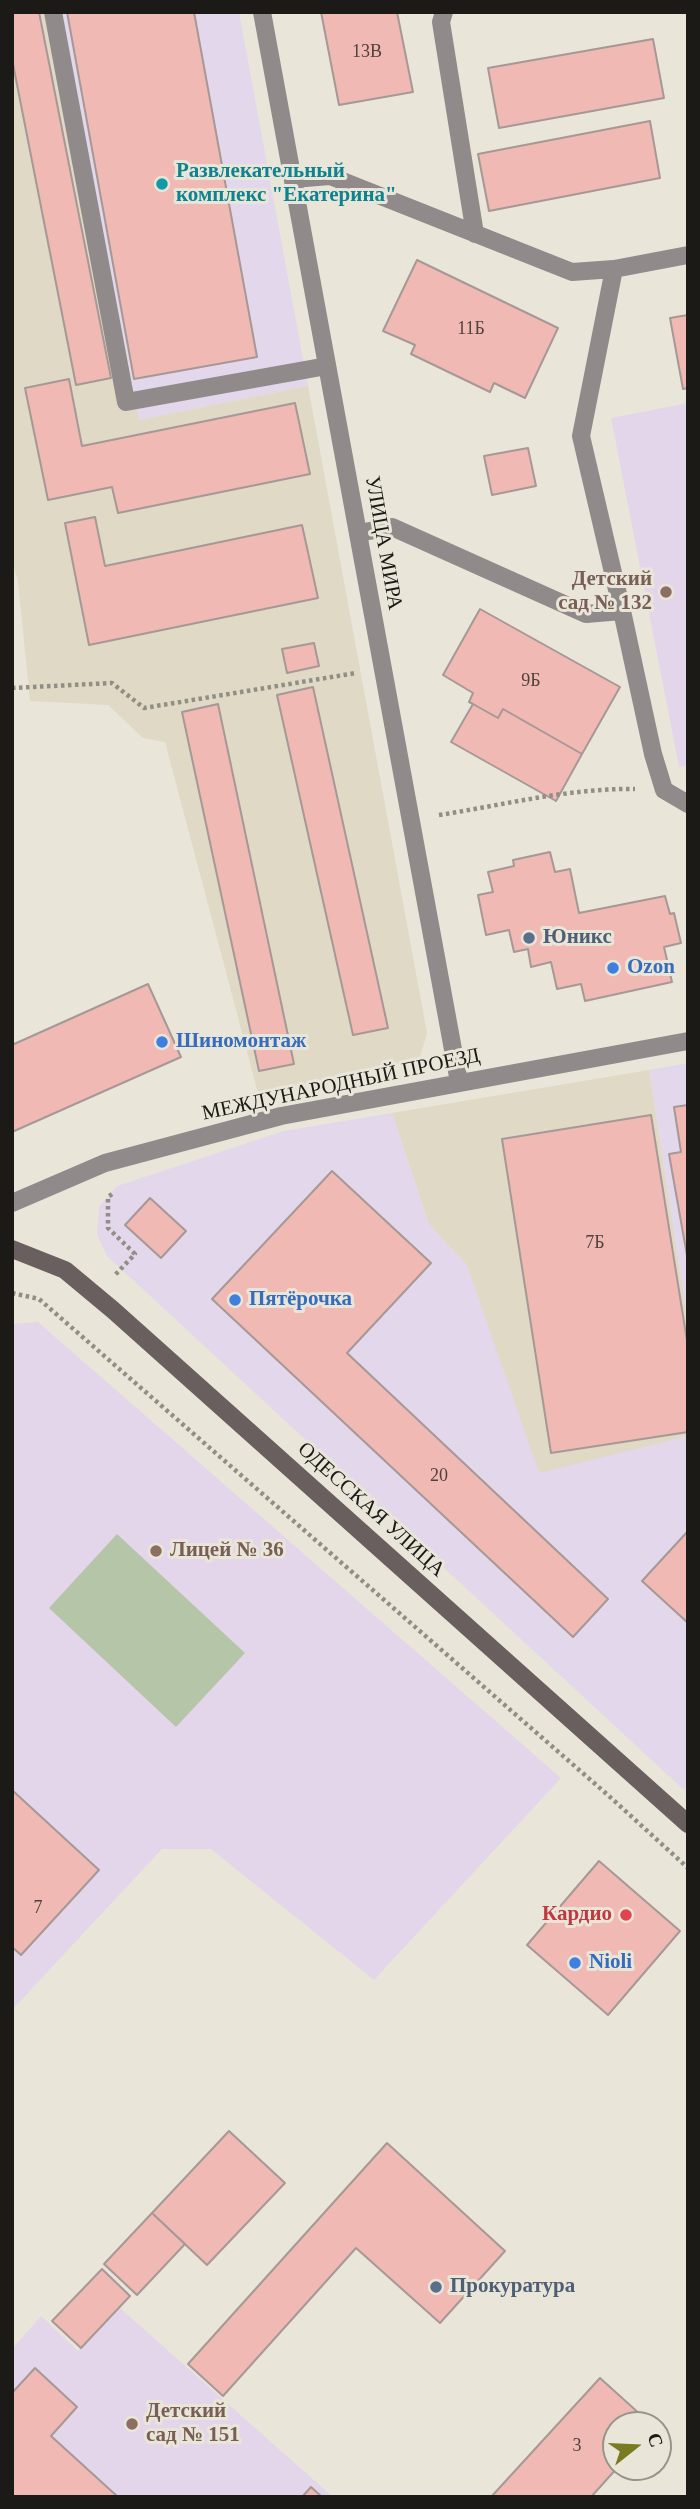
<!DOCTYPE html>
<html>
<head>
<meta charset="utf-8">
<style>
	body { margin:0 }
	#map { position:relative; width:700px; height:2509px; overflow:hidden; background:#e9e6d9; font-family:"Times New Roman",serif }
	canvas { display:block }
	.frame { position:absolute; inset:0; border:14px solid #1b1a16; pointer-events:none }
	.north { position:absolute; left:602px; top:2411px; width:70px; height:70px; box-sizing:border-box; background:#e9e6d9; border:2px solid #97948b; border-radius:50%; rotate:72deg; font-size:19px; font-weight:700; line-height:28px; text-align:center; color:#1b1a16 }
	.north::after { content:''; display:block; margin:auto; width:24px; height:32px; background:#797a22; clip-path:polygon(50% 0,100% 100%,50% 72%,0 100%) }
</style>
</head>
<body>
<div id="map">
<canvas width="700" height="2509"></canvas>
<div class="frame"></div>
<div class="north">С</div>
</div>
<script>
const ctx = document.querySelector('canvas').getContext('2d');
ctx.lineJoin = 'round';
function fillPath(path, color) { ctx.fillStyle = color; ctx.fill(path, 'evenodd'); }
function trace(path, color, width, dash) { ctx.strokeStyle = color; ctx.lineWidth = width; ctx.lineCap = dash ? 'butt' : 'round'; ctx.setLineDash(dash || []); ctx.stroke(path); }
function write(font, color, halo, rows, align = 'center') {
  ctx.font = font + ' "Times New Roman",serif'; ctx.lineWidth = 6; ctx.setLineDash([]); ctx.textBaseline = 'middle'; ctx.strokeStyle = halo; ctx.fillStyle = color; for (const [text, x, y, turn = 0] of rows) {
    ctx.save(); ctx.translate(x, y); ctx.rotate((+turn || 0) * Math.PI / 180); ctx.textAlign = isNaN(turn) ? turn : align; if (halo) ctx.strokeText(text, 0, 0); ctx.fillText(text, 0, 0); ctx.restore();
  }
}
const commercial = new Path2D(`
	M60 12H239L308 386 139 420Z
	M688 1063V1324L649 1070Z
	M392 1113 429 1224 467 1265 539 1472 688 1436V1785L684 1790 107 1256 97 1234 99 1207 117 1186 284 1131Z`);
const built = new Path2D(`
	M12 12H60L139 420 308 386 427 1033 420 1057 409 1062 258 1093 165 742 143 738 108 705 30 701 18 581 12 561Z
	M649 1070 688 1324V1436L539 1473 467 1265 429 1224 392 1113Z`);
const education = new Path2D(`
	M688 403V765L679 767 611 418Z
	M38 1322 561 1778 374 1980 211 1849H162L12 2010V1324Z
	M120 2308 333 2497H12V2349L41 2316 78 2351Z`);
const green = new Path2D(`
	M117 1534 245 1653 176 1727 49 1608Z`);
const building = new Path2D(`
	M12 12H39L111 378 76 385 12 59Z
	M67 12H194L257 357 134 379Z
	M321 12H397L413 92 339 105Z
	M653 39 664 98 499 128 488 68Z
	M650 121 660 178 489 211 478 154Z
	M417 260 558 328 525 398 494 383 490 392 411 354 415 345 383 331Z
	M688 315V388L683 389 670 318Z
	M69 379 82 446 295 403 310 474 118 513 112 487 48 500 25 388Z
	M528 448 536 486 492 495 484 456Z
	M95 517 105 566 302 525 318 598 89 645 65 523Z
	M480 609 620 687 582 754 503 709 498 718 473 704 469 702 473 693 443 675Z
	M314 643 319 666 287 673 282 649Z
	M313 687 388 1028 353 1035 277 695Z
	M218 704 294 1064 259 1071 182 712Z
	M473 704 498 718 503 709 582 754 556 801 451 742Z
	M550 852 555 872 570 869 579 913 665 896 670 914 674 913 681 943 664 947 672 982 585 1001 581 984 557 989 551 962 531 967 528 949 514 952 509 930 486 935 478 895 493 892 488 872 514 866 513 860Z
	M148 984 181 1057 12 1132V1045Z
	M688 1105V1261L669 1154 681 1152 674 1107Z
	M651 1115 688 1347V1432L551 1453 502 1139Z
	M332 1171 431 1263 347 1353 608 1599 573 1637 212 1299Z
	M150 1198 186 1231 161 1258 125 1225Z
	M688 1531V1623L642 1581Z
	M12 1790 99 1870 21 1955 12 1947Z
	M599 1861 680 1931 608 2015 527 1945Z
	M229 2131 285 2183 207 2265 152 2213Z
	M387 2143 505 2251 440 2323 356 2248 223 2396 188 2364Z
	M152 2213 185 2244 137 2295 104 2264Z
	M102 2269 130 2296 81 2348 52 2321Z
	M35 2368 77 2407 51 2436 118 2497H12V2393Z
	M600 2378 652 2425H616V2467H618L591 2497H491Z
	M311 2487 322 2497H302Z`);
const path = new Path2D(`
	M12 688 112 683 144 708 356 673
	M439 815C504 805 569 788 635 789
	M112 1194 108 1197V1228L135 1254 115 1275
	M12 1293 39 1299 609 1796 688 1868`);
const lane = new Path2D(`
	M53 12 126 402 327 366
	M444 12 441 22 475 234
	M293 179 330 176 572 272 614 269 581 436 622 611
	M614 269 688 255
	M358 533 392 527 586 614 622 611 653 754 664 790 688 804`);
const street = new Path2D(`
	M262 12 459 1082
	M12 1203 105 1163 281 1116 688 1041`);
const secondary = new Path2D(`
	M12 1249 65 1270 113 1310 688 1824`);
const markers = [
	[162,184,7,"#0f9aa8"],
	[666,592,7,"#8d6e63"],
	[529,938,7,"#5c6f8a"],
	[613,968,7,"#3f7fe0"],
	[162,1042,7,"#3f7fe0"],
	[235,1300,7,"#3f7fe0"],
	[156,1551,7,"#8d6e63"],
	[626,1915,7,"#e0444e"],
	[575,1963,7,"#3f7fe0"],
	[436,2287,7,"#5c6f8a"],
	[132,2424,7,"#8d6e63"]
];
const numberNames = [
	["13В",367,52],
	["11Б",471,329],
	["9Б",531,681],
	["7Б",595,1243],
	["20",439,1476],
	["7",38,1908],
	["3",577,2446]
];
const cultureNames = [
	["Развлекательный",176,172],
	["комплекс \"Екатерина\"",176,196]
];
const streetNames = [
	["УЛИЦА МИРА",383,543,80],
	["МЕЖДУНАРОДНЫЙ ПРОЕЗД",341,1085,-12],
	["ОДЕССКАЯ УЛИЦА",371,1510,42]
];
const educationNames = [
	["Детский",652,580,"right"],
	["сад № 132",652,604,"right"],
	["Лицей № 36",170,1551],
	["Детский",146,2412],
	["сад № 151",146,2436]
];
const serviceNames = [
	["Юникс",543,938],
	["Прокуратура",450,2287]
];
const shopNames = [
	["Ozon",627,968],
	["Шиномонтаж",176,1042],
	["Пятёрочка",249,1300],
	["Nioli",589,1963]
];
const healthNames = [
	["Кардио",612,1915]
];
fillPath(commercial, '#e2d7eb');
fillPath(built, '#dfd9c6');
fillPath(education, '#e3d6ea');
fillPath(green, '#b5c5a7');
fillPath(building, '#f0b9b3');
trace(building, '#a69896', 2);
trace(path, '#918f85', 4.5, [3.5, 3.5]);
trace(lane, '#918a8a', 18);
trace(street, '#918a8a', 18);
trace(secondary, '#685f5e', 18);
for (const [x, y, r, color] of markers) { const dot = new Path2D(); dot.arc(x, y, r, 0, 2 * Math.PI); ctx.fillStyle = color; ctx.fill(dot); trace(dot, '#e9e6d9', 2.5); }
write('18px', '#50423d', null, numberNames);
write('bold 21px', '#0d838f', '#e9e6d9', cultureNames, 'left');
write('21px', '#1b1a16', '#e9e6d9', streetNames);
write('bold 21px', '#785e54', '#e9e6d9', educationNames, 'left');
write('bold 21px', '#4e5e75', '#e9e6d9', serviceNames, 'left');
write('bold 21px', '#366cbe', '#e9e6d9', shopNames, 'left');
write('bold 21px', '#be3a42', '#e9e6d9', healthNames, 'right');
</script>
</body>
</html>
